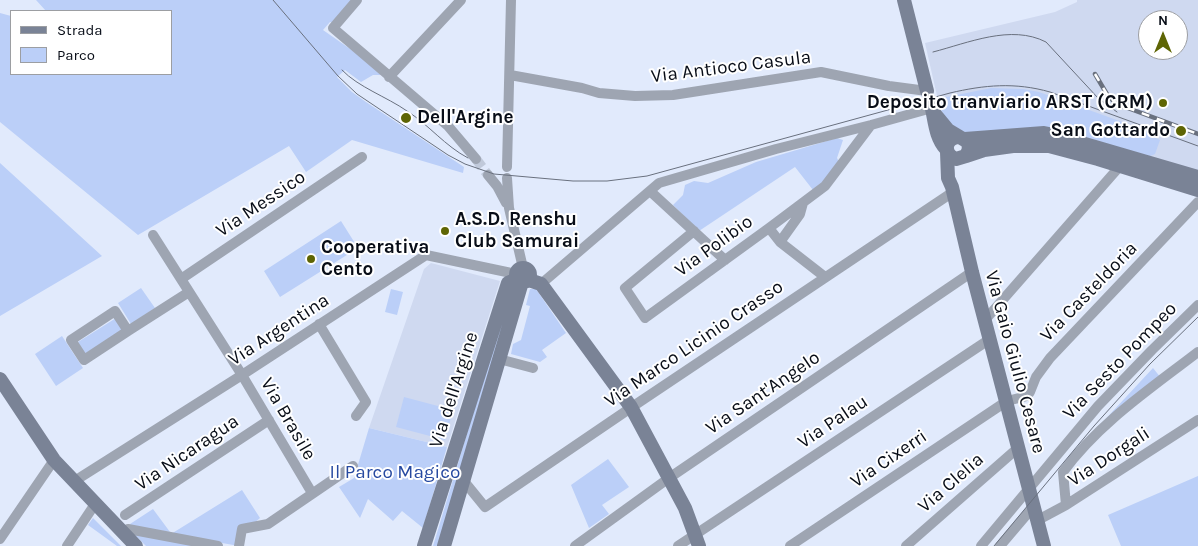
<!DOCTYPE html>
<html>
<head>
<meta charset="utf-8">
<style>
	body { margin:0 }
	#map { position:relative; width:1198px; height:546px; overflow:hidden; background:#e1eafc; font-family:Karla,sans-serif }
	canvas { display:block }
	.legend { position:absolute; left:10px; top:10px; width:162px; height:65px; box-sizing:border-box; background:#fff; border:1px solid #9c9ea2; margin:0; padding:6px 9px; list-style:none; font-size:15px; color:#080d17 }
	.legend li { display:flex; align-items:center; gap:10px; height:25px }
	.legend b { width:25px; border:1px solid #9c9ea2 }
	.north { position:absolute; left:1138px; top:10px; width:50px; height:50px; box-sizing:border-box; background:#fff; border:1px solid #9c9ea2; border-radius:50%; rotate:0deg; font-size:14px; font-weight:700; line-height:20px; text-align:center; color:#080d17 }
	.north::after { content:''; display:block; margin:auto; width:18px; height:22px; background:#5e6504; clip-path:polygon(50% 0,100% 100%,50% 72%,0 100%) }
</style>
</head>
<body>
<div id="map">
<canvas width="1198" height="546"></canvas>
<ul class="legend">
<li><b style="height:6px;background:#7a8396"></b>Strada</li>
<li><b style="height:14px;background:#bbcff8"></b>Parco</li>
</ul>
<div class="north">N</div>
</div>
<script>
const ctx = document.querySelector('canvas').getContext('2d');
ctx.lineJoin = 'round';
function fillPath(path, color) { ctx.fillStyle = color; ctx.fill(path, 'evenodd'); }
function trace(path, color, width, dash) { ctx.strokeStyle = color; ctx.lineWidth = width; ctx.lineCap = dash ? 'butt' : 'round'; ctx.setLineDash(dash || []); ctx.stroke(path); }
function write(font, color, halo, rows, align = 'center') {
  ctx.font = font + ' Karla,sans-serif'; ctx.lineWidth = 4; ctx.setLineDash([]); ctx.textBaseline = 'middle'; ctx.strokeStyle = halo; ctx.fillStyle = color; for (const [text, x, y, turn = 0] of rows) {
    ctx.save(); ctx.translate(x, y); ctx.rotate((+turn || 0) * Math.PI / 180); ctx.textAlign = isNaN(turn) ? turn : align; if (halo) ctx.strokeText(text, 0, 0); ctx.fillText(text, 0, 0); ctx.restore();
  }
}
const built = new Path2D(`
	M1077 0H1198V172L940 109 925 43 1055 12 1077 2ZM1148 20H1178V50H1148Z
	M431 263 500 281 447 447 369 428 424 269Z`);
const green = new Path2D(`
	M36 0H352L333 23 330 22 323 30 366 60 381 75H373L361 82 345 70 337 77 352 92 366 102 464 167 463 173 352 140 306 172 289 146 138 235 0 122V13L11 16V74H171V11H46Z
	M991 88 1023 89 1039 92 1150 132V135L1160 140 1155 154 1148 157 967 133C950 128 942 115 937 99Z
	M837 138 843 140 837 158 839 162 823 182 813 190 795 167 699 231 673 205 683 195 685 185 694 181 708 183 756 162Z
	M0 163 102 256 0 316Z
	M341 221 358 248 280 297 264 271Z
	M512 285H514L440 546H433Z
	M141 288 155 308 131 324 118 303Z
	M391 289 403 292 397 315 385 312Z
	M530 289H536L566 333 542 350 547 357 540 362 511 354 513 344 521 340 530 306 526 305Z
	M116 318 123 329 85 354 78 342Z
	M62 336 83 368 56 386 35 354Z
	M1153 368 1161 378 1099 426Z
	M404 397 453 410 445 440 396 427Z
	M369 428 447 447 423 528 402 511 393 521 368 499 360 518 339 487 354 478Z
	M608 459 629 487 602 505 609 514 589 528 571 485Z
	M1198 476V546H1121L1108 515Z
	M242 490 260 518 240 535 239 546 171 534Z
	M153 509 170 532 131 526 130 524Z
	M93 518 121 546H117L88 525Z
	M132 532 197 546H146Z`);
const streetTunnel = new Path2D(`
	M476 159 488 175`);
const street = new Path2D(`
	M357 0 333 28 448 126 476 159
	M510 75 582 88 599 93 635 96 673 95 821 72 889 86 927 91
	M389 77 461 0
	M507 167 511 0
	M488 175 497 186 506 203
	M507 178 509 208 523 268
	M650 191 725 260
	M769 228 780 242 825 277
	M694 231 625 288 645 318 769 228 825 186 871 125
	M153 235 242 375 312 493
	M780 242 800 214 803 203
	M181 279 362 157
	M541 284 659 183 776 149 871 125 932 108
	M115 311 128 331 84 360 71 340Z
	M985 320 1120 166
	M319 324 366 402 356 416
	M128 331 189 292
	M499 359 533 368
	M463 480 485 507 635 405 953 192
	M73 482 242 375 426 255 516 274
	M1066 505 1063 472C1099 423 1150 389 1198 352
	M125 515 269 420
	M1038 520 1066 505 1198 420
	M123 533 128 529 218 546
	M0 539 54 460
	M67 546 95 504
	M239 546 242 529 268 524 353 466
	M575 546 669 478 972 272
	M678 546 990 339
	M790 546 1007 401 1027 396 1030 392 1036 377 1050 358 1198 202
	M906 546 1019 447
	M981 546 1098 406 1152 350 1198 305
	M1000 546 1034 506`);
const secondary = new Path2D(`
	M904 0 927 91
	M930 101C935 117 934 136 946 149
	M934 113 948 130 968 142 969 149 966 156 956 159C943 154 944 138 959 137
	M965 139 1044 133 1054 135 1198 177
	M947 152 948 178 952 187 972 272 1044 546
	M966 156 984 150 1013 146H1049L1098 159 1198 190
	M516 275a7 7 0 1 1 14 0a7 7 0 1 1-14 0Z
	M529 280 541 284 631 407 685 508 699 546
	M0 379 54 460 136 546
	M424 546 508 283 517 279
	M444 546 522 282`);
const tram = new Path2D(`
	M273 0 338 76 357 94 448 155 465 164 494 174 573 181H607L647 176 950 93C984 85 1015 82 1050 92L1198 146
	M933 52C968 43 1011 24 1046 42L1098 98 1117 112
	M342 70C358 87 387 97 407 111 429 125 445 146 468 158
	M994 546 1094 426 1150 364 1198 317`);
const rail = new Path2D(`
	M1095 74 1108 96 1117 104 1198 134`);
const markers = [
	[1163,103,5,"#5e6504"],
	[406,118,6,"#5e6504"],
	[1181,131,6,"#5e6504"],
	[445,231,5,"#5e6504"],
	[311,259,5,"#5e6504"]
];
const streetNames = [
	["Via Antioco Casula",731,67,-7],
	["Via Messico",261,204,-34],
	["Via Polibio",714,246,-36],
	["Via Casteldoria",1089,292,-46],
	["Via Argentina",279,330,-33],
	["Via Marco Licinio Crasso",694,344,-34],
	["Via Sesto Pompeo",1120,361,-46],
	["Via Gaio Giulio Cesare",1015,362,75],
	["Via dell'Argine",454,390,-72],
	["Via Sant'Angelo",763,393,-34],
	["Via Brasile",288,419,60],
	["Via Palau",833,422,-34],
	["Via Nicaragua",187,453,-34],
	["Via Dorgali",1109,457,-33],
	["Via Cixerri",889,459,-34],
	["Via Clelia",951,483,-41]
];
const poiNames = [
	["Deposito tranviario ARST (CRM)",1153,103,"right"],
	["Dell'Argine",417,118],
	["San Gottardo",1170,131,"right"],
	["A.S.D. Renshu",455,220],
	["Club Samurai",455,242],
	["Cooperativa",321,248],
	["Cento",321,270]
];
const parkNames = [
	["Il Parco Magico",395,473]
];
fillPath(built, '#cfd9f0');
fillPath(green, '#bbcff8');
trace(streetTunnel, '#c0c9da', 10, [10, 5]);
trace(street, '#9ea5b2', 10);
trace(secondary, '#7a8396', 14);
trace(tram, '#69707e', 1);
trace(rail, '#69707e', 4.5);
trace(rail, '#fff', 2.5, [8]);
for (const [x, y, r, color] of markers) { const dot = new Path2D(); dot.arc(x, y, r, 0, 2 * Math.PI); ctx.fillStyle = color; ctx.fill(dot); trace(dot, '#fff', 2); }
write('19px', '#080d17', '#fff', streetNames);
write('bold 19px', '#080d17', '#fff', poiNames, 'left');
write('19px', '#2649a0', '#fff', parkNames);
</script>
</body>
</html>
